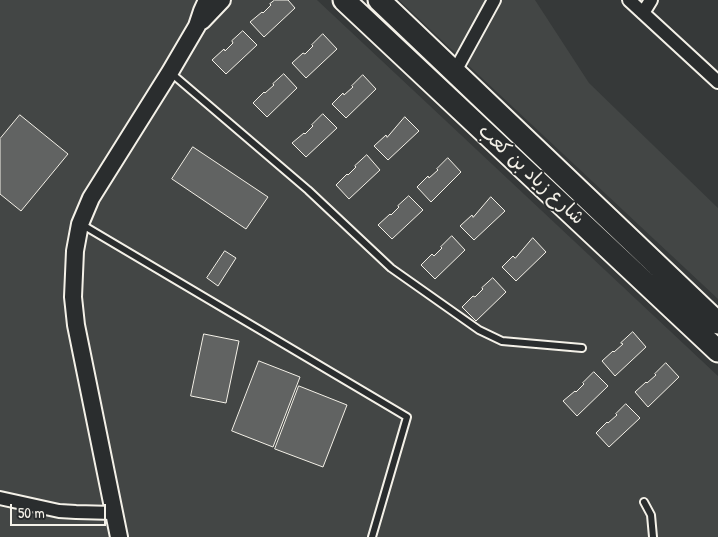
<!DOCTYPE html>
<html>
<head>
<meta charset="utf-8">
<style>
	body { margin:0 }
	#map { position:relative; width:718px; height:537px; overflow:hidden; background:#363939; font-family:"Patrick Hand",sans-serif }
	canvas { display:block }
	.scale { position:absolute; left:10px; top:504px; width:96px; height:22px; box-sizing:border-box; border:2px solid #f4f1e8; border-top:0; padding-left:6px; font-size:15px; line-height:18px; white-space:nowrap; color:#f4f1e8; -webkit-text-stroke:4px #2a2d2e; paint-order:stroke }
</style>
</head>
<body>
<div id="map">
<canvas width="718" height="537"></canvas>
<div class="scale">50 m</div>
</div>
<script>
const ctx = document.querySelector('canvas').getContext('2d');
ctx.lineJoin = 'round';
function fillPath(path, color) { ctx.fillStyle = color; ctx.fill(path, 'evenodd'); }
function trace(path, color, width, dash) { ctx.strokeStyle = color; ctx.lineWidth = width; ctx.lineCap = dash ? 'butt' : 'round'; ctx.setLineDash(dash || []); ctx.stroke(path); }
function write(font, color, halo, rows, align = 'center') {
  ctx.font = font + ' "Patrick Hand","Playpen Sans Arabic",sans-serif'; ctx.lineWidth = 4; ctx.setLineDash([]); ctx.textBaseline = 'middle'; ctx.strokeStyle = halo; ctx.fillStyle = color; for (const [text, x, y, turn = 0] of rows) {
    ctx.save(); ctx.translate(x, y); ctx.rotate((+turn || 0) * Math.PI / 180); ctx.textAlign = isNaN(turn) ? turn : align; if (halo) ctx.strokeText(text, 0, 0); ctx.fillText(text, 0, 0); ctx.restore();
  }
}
const built = new Path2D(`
	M0 0H317L718 376V537H0Z
	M399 0H535L589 83 718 208V299L468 65Z`);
const building = new Path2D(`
	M275 0H288L295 8 264 37 250 22 262 12 263 13 271 5 270 4Z
	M243 31 257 45 226 74 212 60 224 49 225 51 233 43 232 41Z
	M323 34 337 49 306 78 292 63 303 53 305 54 313 46 312 45Z
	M284 74 297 88 267 117 253 103 264 92 265 93 274 85 273 84Z
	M363 75 376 89 346 118 332 104 343 93 344 95 353 87 352 86Z
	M323 114 337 128 306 157 292 143 304 133 305 134 313 126 312 125Z
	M20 115 68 154 21 211 0 194V139Z
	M405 117 419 131 388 160 374 146 386 135 387 137Z
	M193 147 268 197 246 229 172 179Z
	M367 155 380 170 349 199 336 185 347 174 348 175 356 167 355 166Z
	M448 158 461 172 431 202 417 187 428 176 429 178 438 170 437 169Z
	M409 196 423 210 392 239 378 225 390 214 391 215 399 207 398 206Z
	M491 197 505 211 474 240 460 226 472 215 473 217Z
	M452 236 465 250 435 279 421 265 432 254 434 256 442 248 441 247Z
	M533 238 546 252 516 281 502 267 513 256 515 258Z
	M225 251 236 258 218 286 207 278Z
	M493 278 506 292 476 321 462 307 473 296 475 297 483 289 482 288Z
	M633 332 646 347 615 376 602 361 613 351 614 352 623 344 621 343Z
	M204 334 239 341 226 403 191 396Z
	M259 361 300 377 273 447 232 431Z
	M666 363 679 377 648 407 635 392 646 382 647 383 656 375 655 374Z
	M594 372 608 386 577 416 563 401 575 391 576 392 584 384 583 383Z
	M299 386 347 405 323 467 275 449Z
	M626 404 640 418 609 447 596 433 607 422 608 423 617 415 616 414Z`);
const service = new Path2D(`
	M171 73 308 190 391 268 479 330 502 341 582 348
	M81 224 407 417 372 537
	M644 502 651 515 653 537`);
const minor = new Path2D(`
	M629 0 718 82
	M643 13 651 0
	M454 73 494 0
	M0 498 59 511 76 512 114 513`);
const tertiary = new Path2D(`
	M202 21 222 0
	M119 537 76 325 73 297 75 251 80 224 91 198 170 72 197 26 202 11 207 0`);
const trunk = new Path2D(`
	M344 0 718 351
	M379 0 718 323`);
const streetNames = [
	["شارع زياد بن كعب",531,175,43]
];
fillPath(built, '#434645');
fillPath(building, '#616362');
trace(building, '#f4f1e8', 1);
trace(service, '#f4f1e8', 10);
trace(minor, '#f4f1e8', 16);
trace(tertiary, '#f4f1e8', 20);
trace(trunk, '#f4f1e8', 25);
trace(service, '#2a2d2e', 6);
trace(minor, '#2a2d2e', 12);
trace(tertiary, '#2a2d2e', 16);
trace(trunk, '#2a2d2e', 21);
write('19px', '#f4f1e8', '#2a2d2e', streetNames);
</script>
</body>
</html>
